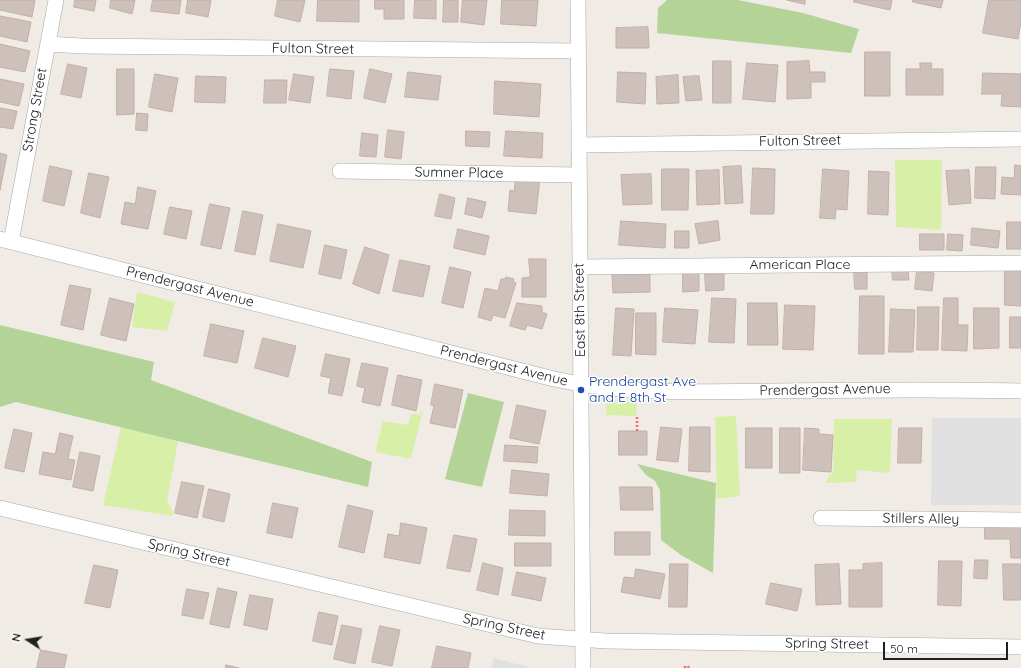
<!DOCTYPE html>
<html>
<head>
<meta charset="utf-8">
<style>
	body { margin:0 }
	#map { position:relative; width:1021px; height:668px; overflow:hidden; background:#f1ebe6; font-family:Quicksand,sans-serif }
	canvas { display:block }
	.north { position:absolute; left:8px; top:620px; width:40px; height:40px; -webkit-text-stroke:3px #fff; paint-order:stroke; rotate:282deg; font-size:11px; font-weight:700; line-height:16px; text-align:center; color:#202020 }
	.north::after { content:''; display:block; margin:auto; width:14px; height:18px; background:#202020; clip-path:polygon(50% 0,100% 100%,50% 72%,0 100%) }
	.scale { position:absolute; left:883px; top:642px; width:125px; height:18px; box-sizing:border-box; border:2px solid #202020; border-top:0; padding-left:5px; font-size:12px; line-height:14px; white-space:nowrap; color:#202020; -webkit-text-stroke:3px #fff; paint-order:stroke }
</style>
</head>
<body>
<div id="map">
<canvas width="1021" height="668"></canvas>
<div class="north">N</div>
<div class="scale">50 m</div>
</div>
<script>
const ctx = document.querySelector('canvas').getContext('2d');
ctx.lineJoin = 'round';
function fillPath(path, color) { ctx.fillStyle = color; ctx.fill(path, 'evenodd'); }
function trace(path, color, width, dash) { ctx.strokeStyle = color; ctx.lineWidth = width; ctx.lineCap = dash ? 'butt' : 'round'; ctx.setLineDash(dash || []); ctx.stroke(path); }
function write(font, color, halo, rows, align = 'center') {
  ctx.font = font + ' Quicksand,sans-serif'; ctx.lineWidth = 3; ctx.setLineDash([]); ctx.textBaseline = 'middle'; ctx.strokeStyle = halo; ctx.fillStyle = color; for (const [text, x, y, turn = 0] of rows) {
    ctx.save(); ctx.translate(x, y); ctx.rotate((+turn || 0) * Math.PI / 180); ctx.textAlign = isNaN(turn) ? turn : align; if (halo) ctx.strokeText(text, 0, 0); ctx.fillText(text, 0, 0); ctx.restore();
  }
}
const grass = new Path2D(`
	M895 160H942L941 230 896 227Z
	M137 292 175 302 167 331 132 327Z
	M616 400 615 404 619 405 620 401 637 402 636 416 606 415 607 401Z
	M423 410 411 459 375 452 383 421 408 425 411 414 420 415Z
	M736 416 740 496 717 499 715 417Z
	M834 419H892L890 473 857 470 856 482 826 483 829 475 833 473Z
	M121 427 178 441 167 501 173 512 172 516 103 505Z`);
const forest = new Path2D(`
	M667 0H738L803 13 859 29 851 53 657 33 658 8Z
	M0 325 154 362 151 380 372 462 368 487 16 402 0 407Z
	M468 393 504 402 482 487 445 479Z
	M637 464 716 483 713 573 681 555 661 540 660 490 655 481 646 475Z`);
const parking = new Path2D(`
	M932 418H1021V505H931Z
	M494 658 532 668H491Z`);
const building = new Path2D(`
	M0 0H35L32 17 0 10Z
	M75 0H96L94 11 74 7Z
	M111 0H135L132 14 110 8Z
	M153 0H181L179 14 151 11Z
	M188 0H211L208 17 186 13Z
	M278 0H305L300 22 275 16Z
	M318 0H359V22L317 21Z
	M375 0H404V19H384V9H375Z
	M415 0H436V19L414 18Z
	M444 0H458V22H443Z
	M463 0H487L484 25 461 22Z
	M502 0H538L536 26 501 24Z
	M787 0H805V4Z
	M854 0H892L890 10 854 2Z
	M913 0H943L941 8 913 2Z
	M989 0H1021V21L1018 39 983 33Z
	M0 16 31 22 27 42 0 36Z
	M648 27 649 48H616V28Z
	M0 44 30 51 25 72 0 67Z
	M865 52H890V96H865Z
	M713 61H731V103H713Z
	M809 61 810 72H825V82H811V98L787 99V62Z
	M747 63 778 65 775 102 743 99Z
	M920 63H932L931 69H943V95H906V69H920Z
	M68 64 87 68 81 98 61 94Z
	M117 69H134V114L117 115Z
	M330 69 354 71 351 99 327 96Z
	M370 69 392 74 385 103 364 98Z
	M408 72 441 76 438 100 405 97Z
	M618 72 646 73 645 104 617 102Z
	M983 73 1021 74V107L1001 106 1002 94H982Z
	M155 74 178 78 172 112 149 107Z
	M294 74 314 77 310 103 289 100Z
	M678 75 679 103 657 104 656 77Z
	M196 76 226 77 225 103 195 102Z
	M699 76 702 100 686 101 683 77Z
	M0 79 24 84 19 106 0 102Z
	M265 80H287L286 103H264Z
	M495 81 541 84 539 117 494 114Z
	M0 108 17 111 13 129 0 127Z
	M137 113 148 114 147 131 136 130Z
	M388 130 404 132 401 159 385 157Z
	M466 131 490 132 489 147 466 146Z
	M506 131 543 133 542 158 504 156Z
	M362 133 378 135 376 157 360 156Z
	M0 153 7 155 0 190Z
	M1015 165 1021 166V195L1001 194 1002 177 1014 178Z
	M50 166 72 171 64 206 43 201Z
	M741 166 743 203 725 204 723 167Z
	M976 167H996L995 199 975 198Z
	M753 168 775 169 774 214H751Z
	M662 169H689L688 210H662Z
	M823 169 849 171 847 210 836 209 835 219 820 218Z
	M719 170 720 204 697 205 696 171Z
	M969 170 971 203 949 205 946 171Z
	M869 171 889 172 888 215 868 214Z
	M89 173 109 177 100 218 81 213Z
	M651 174 652 204 623 205 621 175Z
	M516 175 540 178 536 214 508 211 510 190 514 191Z
	M138 187 156 191 148 229 121 224 125 202 135 204Z
	M440 194 455 198 451 219 435 216Z
	M468 198 486 202 482 218 465 214Z
	M210 204 230 208 221 249 201 245Z
	M170 207 192 211 186 239 164 234Z
	M243 211 263 215 255 255 235 251Z
	M621 221 666 224 665 248 619 245Z
	M718 221 720 240 699 244 695 224Z
	M1007 222H1021V249H1007Z
	M278 224 311 231 303 268 270 261Z
	M972 228 1000 231 998 248 971 245Z
	M458 229 489 236 485 255 454 248Z
	M675 231H689V248H675Z
	M920 234H944V250H920Z
	M948 234 963 235 962 251 947 250Z
	M325 245 347 250 341 279 319 274Z
	M365 247 389 255 379 294 353 284Z
	M529 259H546V297H522V278L530 277Z
	M400 260 430 266 423 297 393 291Z
	M450 267 471 272 463 308 442 303Z
	M1005 270H1021V306L1005 305Z
	M854 271H867V289H855Z
	M892 271H908L909 280H893Z
	M917 271 934 273 932 291 915 289Z
	M683 273H699V291L683 292Z
	M650 274V292L613 293 612 275Z
	M705 274H724V290L706 291Z
	M506 277 514 279 513 282 516 283 505 318 493 315 491 321 478 317 485 288 498 291 501 279H505Z
	M70 285 91 289 83 330 61 325Z
	M860 296H884V354H859Z
	M110 298 134 304 126 341 101 335Z
	M712 298 736 299 734 343 709 342Z
	M944 298H958V325H968L967 351 942 350Z
	M517 303 542 306V312L547 314 542 329 527 325 525 330 510 326Z
	M748 303H777L778 345H748Z
	M785 305 815 306 813 350 783 349Z
	M918 307H939L938 350H917Z
	M616 308 634 309 631 356 613 355Z
	M665 308 698 310 695 344 663 342Z
	M974 308H999V348L974 349Z
	M891 309 915 310 913 352H889Z
	M636 313H656V355L636 354Z
	M1010 317H1021V348H1010Z
	M211 324 244 331 237 363 204 356Z
	M263 338 296 346 288 377 255 368Z
	M326 354 350 359 342 396 328 393 331 378 321 376Z
	M362 363 388 368 380 406 362 402 365 388 357 386Z
	M398 375 422 380 416 411 392 405Z
	M435 384 463 390 455 428 430 423 434 406 431 405Z
	M517 405 546 411 539 444 510 438Z
	M661 427 682 429 678 462 657 460Z
	M690 427H710V472L689 471Z
	M746 428H772V468H746Z
	M780 428H800V473H780Z
	M805 428 819 429V434L833 435 831 472 803 470Z
	M899 428H922L921 463H898Z
	M14 429 32 433 24 472 5 468Z
	M619 431H647V455H619Z
	M60 433 73 436 68 459 75 460 71 480 39 474 43 452 55 454Z
	M505 445 538 447 537 463 504 461Z
	M80 452 100 456 93 491 73 487Z
	M512 470 549 474 547 496 510 493Z
	M182 482 204 486 197 518 175 513Z
	M620 487H652L653 510H621Z
	M209 489 230 494 224 522 203 517Z
	M273 503 298 508 292 538 267 533Z
	M348 505 373 511 364 553 339 547Z
	M510 510 545 511V536L509 535Z
	M401 523 427 528 420 564 384 557 388 534 399 536Z
	M985 523H1021V558H1011L1010 539H985Z
	M615 532H650V555H615Z
	M454 535 477 539 470 572 447 568Z
	M515 543H551V566H515Z
	M975 560H988L987 579 974 578Z
	M939 561H962L961 606 938 605Z
	M483 563 503 568 498 595 477 590Z
	M882 563V607H849V570H863V564Z
	M670 564H688L687 607H669Z
	M839 564 841 604 816 605 815 565Z
	M1003 564H1021V600H1004Z
	M94 565 118 570 110 608 85 603Z
	M636 569 665 574 660 599 621 592 624 577 634 578Z
	M517 572 546 578 541 601 512 595Z
	M771 583 802 589 797 611 766 604Z
	M218 588 237 592 229 628 210 624Z
	M187 589 209 593 203 619 182 615Z
	M250 595 273 599 267 630 244 625Z
	M319 612 338 616 332 645 313 641Z
	M342 625 362 629 355 664 334 659Z
	M380 626 400 630 392 666 372 662Z
	M437 646 471 653 468 668H432Z
	M41 650 67 655 64 668H37Z
	M226 665 239 668H226Z`);
const path = new Path2D(`
	M637 431V417
	M685 666V668
	M688 666 689 668`);
const street = new Path2D(`
	M578 0 583 668
	M48 44 82 46 578 51
	M579 145 1021 139
	M340 171 579 175
	M0 239 554 379C626 395 700 392 773 391 856 390 938 389 1021 391
	M11 242 56 0
	M579 267 1021 263
	M0 508 538 636 606 641 1021 647
	M821 518 1021 520`);
const markers = [
	[581,390,4,"#1a4fb4"]
];
const streetNames = [
	["Fulton Street",313,49,1],
	["Strong Street",35,110,-80],
	["Fulton Street",800,141,-1],
	["Sumner Place",459,173,1],
	["American Place",800,265],
	["Prendergast Avenue",190,287,14],
	["East 8th Street",580,310,-91],
	["Prendergast Avenue",504,366,14],
	["Prendergast Avenue",825,390,-1],
	["Stillers Alley",921,519,1],
	["Spring Street",189,553,13],
	["Spring Street",504,627,12],
	["Spring Street",827,644,1]
];
const transitNames = [
	["Prendergast Ave",589,382],
	["and E 8th St",589,398]
];
fillPath(grass, '#d8efa8');
fillPath(forest, '#b4d497');
fillPath(parking, '#e0e0e0');
fillPath(building, '#cec0bb');
trace(building, '#c4aea7', 1);
trace(street, '#a7a7a7', 16);
trace(path, '#ff6974', 2.5, [2, 2]);
trace(street, '#fff', 15);
for (const [x, y, r, color] of markers) { const dot = new Path2D(); dot.arc(x, y, r, 0, 2 * Math.PI); ctx.fillStyle = color; ctx.fill(dot); trace(dot, '#fff', 1.5); }
write('14px', '#202020', '#fff', streetNames);
write('14px', '#164399', '#fff', transitNames, 'left');
</script>
</body>
</html>
